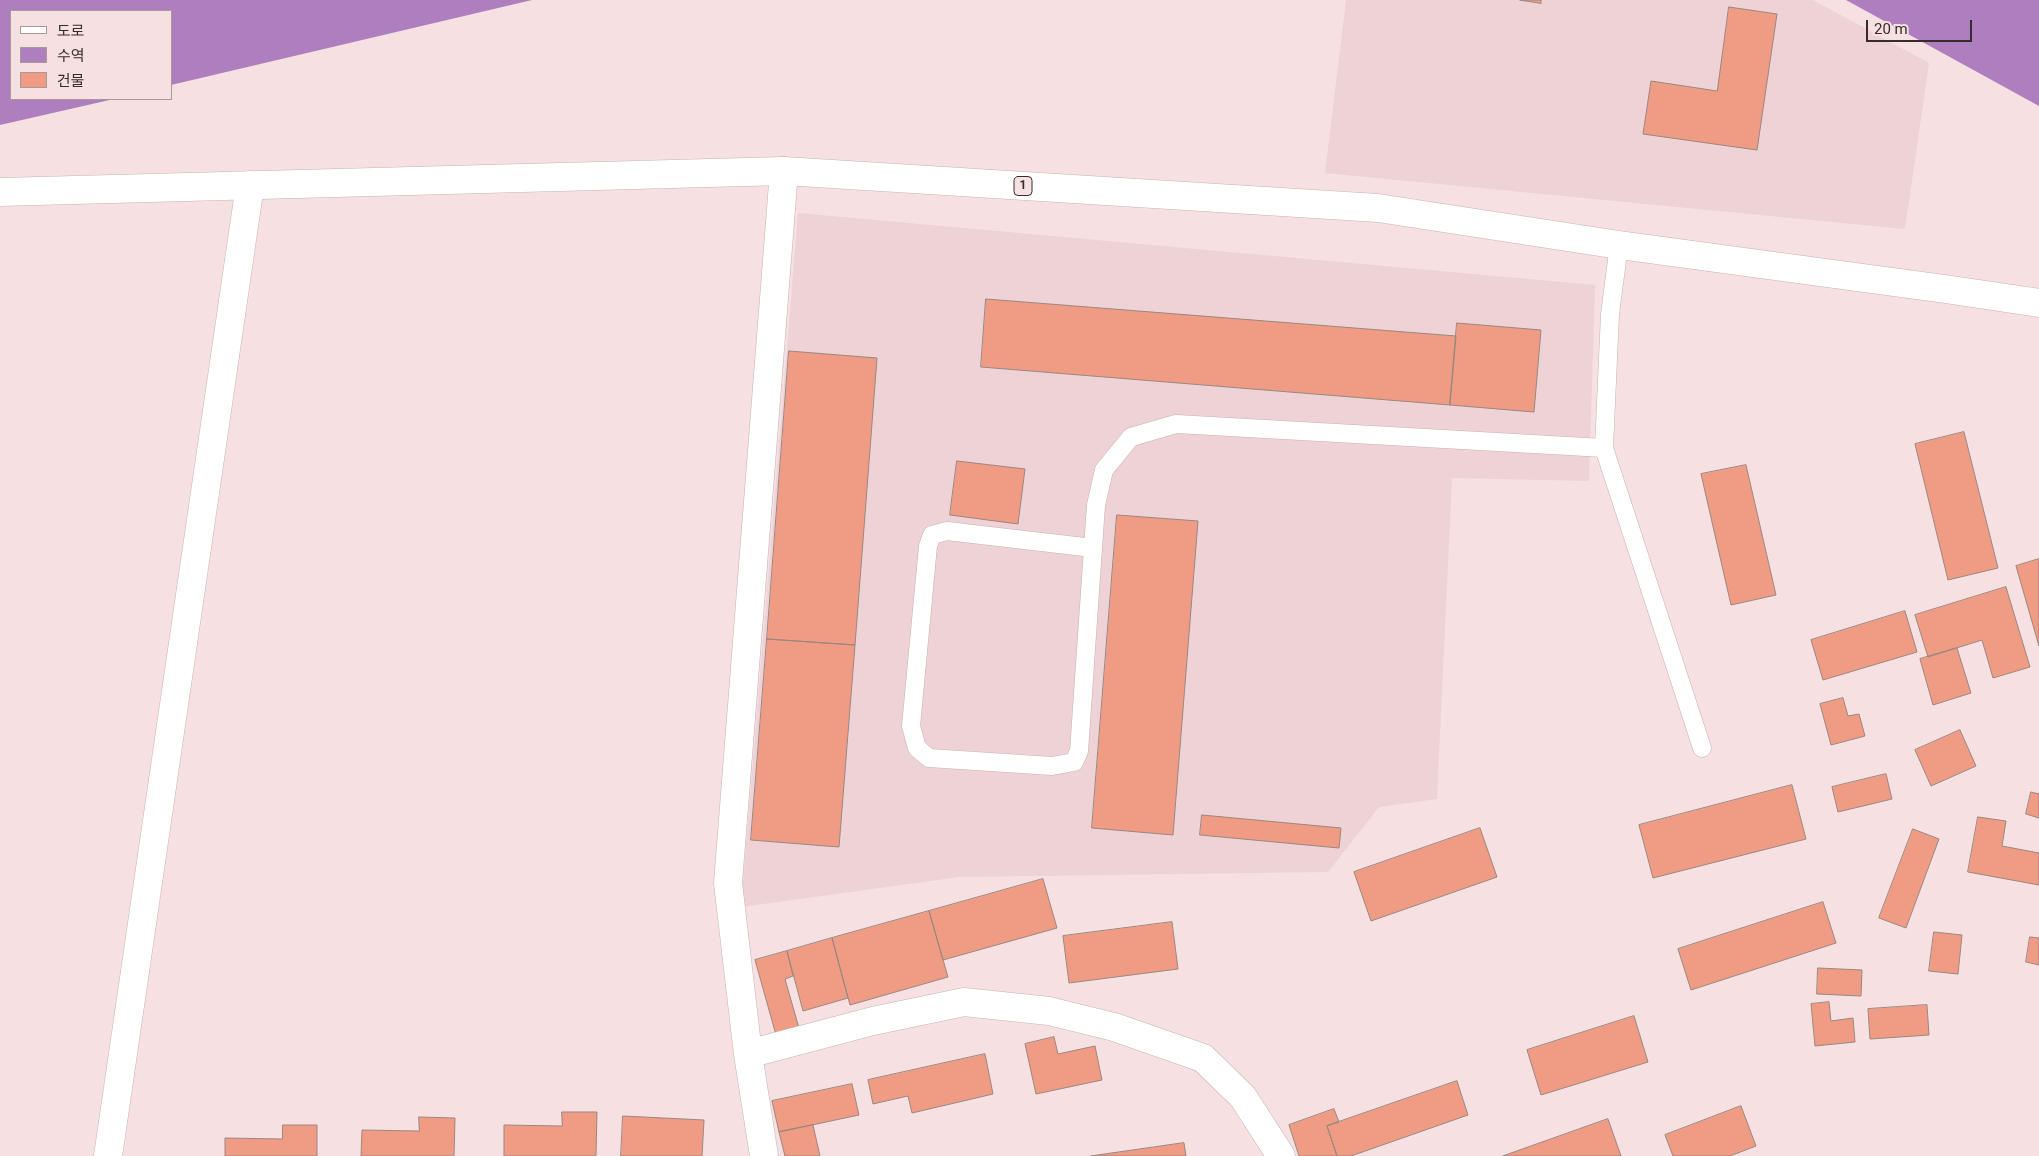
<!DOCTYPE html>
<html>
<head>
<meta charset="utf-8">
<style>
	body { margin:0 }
	#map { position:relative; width:2039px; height:1156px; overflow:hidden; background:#f6e0e2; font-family:Roboto,"Noto Sans KR",sans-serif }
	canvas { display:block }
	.legend { position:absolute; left:10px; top:10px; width:162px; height:90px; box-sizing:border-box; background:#f6e0e2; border:1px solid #a8989a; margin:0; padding:6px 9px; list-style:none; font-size:15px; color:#342c2d }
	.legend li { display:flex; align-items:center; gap:10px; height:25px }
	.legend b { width:25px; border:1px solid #a8989a }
	.scale { position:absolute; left:1866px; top:20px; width:106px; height:22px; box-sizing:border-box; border:2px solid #342c2d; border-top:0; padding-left:6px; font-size:15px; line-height:18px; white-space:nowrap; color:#342c2d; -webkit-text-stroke:4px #f6e0e2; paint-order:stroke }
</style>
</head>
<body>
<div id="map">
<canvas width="2039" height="1156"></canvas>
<ul class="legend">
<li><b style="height:6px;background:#fff"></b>도로</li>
<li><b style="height:14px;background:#af7ebe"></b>수역</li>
<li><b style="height:14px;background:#f09c84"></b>건물</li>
</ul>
<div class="scale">20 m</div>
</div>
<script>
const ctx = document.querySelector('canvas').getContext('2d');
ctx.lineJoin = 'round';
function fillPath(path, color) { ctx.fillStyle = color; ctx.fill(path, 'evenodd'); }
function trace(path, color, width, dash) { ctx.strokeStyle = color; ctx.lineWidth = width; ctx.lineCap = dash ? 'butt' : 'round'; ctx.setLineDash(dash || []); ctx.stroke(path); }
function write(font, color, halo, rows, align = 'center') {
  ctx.font = font + ' Roboto,sans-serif'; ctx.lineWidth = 4; ctx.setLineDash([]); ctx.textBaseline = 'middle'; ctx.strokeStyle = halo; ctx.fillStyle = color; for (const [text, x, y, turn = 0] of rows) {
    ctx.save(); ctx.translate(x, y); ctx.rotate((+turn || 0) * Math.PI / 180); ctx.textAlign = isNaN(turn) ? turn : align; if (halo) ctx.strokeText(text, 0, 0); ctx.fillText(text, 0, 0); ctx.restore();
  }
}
const built = new Path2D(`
	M1346 0H1813L1929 63 1905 229 1325 173Z
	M798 213 1595 285 1589 481 1452 478 1437 799 1379 807 1328 872 960 877 741 907Z`);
const water = new Path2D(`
	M0 0H532L171 85V11H11V99H114L0 125Z
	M1846 0H2039V106Z`);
const building = new Path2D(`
	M1520 0H1541V3Z
	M1729 7 1777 14 1757 150 1643 134 1651 81 1717 91Z
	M986 299 1456 336 1450 405 981 367Z
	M1457 323 1541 330 1534 412 1450 405Z
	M789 351 877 358 855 645 767 639Z
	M1964 432 1998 568 1948 580 1915 444Z
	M957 461 1025 469 1018 524 950 515Z
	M1746 465 1776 595 1731 605 1701 474Z
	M1117 515 1198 521 1173 835 1092 828Z
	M2039 559V646L2016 566Z
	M2006 587 2030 667 1993 678 1982 640 1928 657 1915 615Z
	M1905 611 1917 652 1823 680 1811 640Z
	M767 639 855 645 839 847 751 840Z
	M1957 648 1971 693 1933 705 1920 659Z
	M1843 698 1848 716 1859 714 1865 736 1831 745 1820 704Z
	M1960 730 1976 766 1931 786 1915 750Z
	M1886 774 1892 799 1838 812 1832 787Z
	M1792 785 1806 839 1653 878 1639 825Z
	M2031 792 2039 794V818L2026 814Z
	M1202 815 1341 828 1339 848 1200 835Z
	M1978 817 2006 821 2002 846 2039 853V885L1968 872Z
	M1480 828 1497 877 1371 921 1354 872Z
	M1913 829 1939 839 1906 928 1879 918Z
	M1043 879 1057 928 943 960 929 911Z
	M1823 902 1836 943 1691 990 1678 949Z
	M929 911 948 977 850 1005 832 938Z
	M1172 922 1178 969 1069 983 1063 936Z
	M1934 932 1962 935 1958 974 1929 971Z
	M2030 937 2039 938V965L2026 962Z
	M832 938 848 998 803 1011 787 951Z
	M787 951 793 976 785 979 799 1028 776 1035 755 960Z
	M1818 968 1862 970 1861 996 1817 994Z
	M1829 1002 1831 1021 1853 1018 1855 1042 1815 1046 1811 1004Z
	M1927 1005 1929 1035 1870 1039 1868 1009Z
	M1634 1016 1648 1062 1541 1095 1527 1050Z
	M1054 1037 1058 1054 1095 1046 1102 1080 1036 1094 1025 1044Z
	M985 1054 993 1094 912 1113 908 1096 873 1104 868 1080Z
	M1457 1081 1468 1115 1351 1156H1337L1327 1126Z
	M852 1084 859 1115 779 1132 772 1101Z
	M1741 1106 1756 1146 1730 1156H1673L1665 1135Z
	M1334 1109 1339 1122 1327 1126 1337 1156H1299L1289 1125Z
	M562 1112H597L596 1156H504V1125L562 1126Z
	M623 1116 704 1120 702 1156H621Z
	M419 1117 455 1118 454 1156H361L362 1130 419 1131Z
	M1608 1119 1621 1156H1503Z
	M283 1125H317V1156H225V1138L282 1139Z
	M813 1125 820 1156H785L779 1132Z
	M1184 1143 1186 1156H1091Z`);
const lane = new Path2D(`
	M1619 245 1610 314 1604 448 1702 748
	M1093 548 947 531 932 535 928 546 911 726 917 748 929 758 1052 766 1074 762 1079 751 1096 505 1104 470 1131 437 1176 424 1604 448`);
const street = new Path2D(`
	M748 1054 873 1021 964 1002 1049 1011 1114 1027 1203 1058 1243 1097 1281 1156
	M108 1156 250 185
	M764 1156 748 1054 728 883 784 171`);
const primary = new Path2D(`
	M0 192 784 171 1378 208 1619 245 1945 289 2039 303`);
const shields = [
	[1023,186,18]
];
const shieldNames = [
	["1",1023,186]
];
fillPath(built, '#efd2d5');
fillPath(water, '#af7ebe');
fillPath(building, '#f09c84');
trace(building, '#998781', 1);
trace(lane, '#c6b2b4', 19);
trace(street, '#c6b2b4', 29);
trace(primary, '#c6b2b4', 29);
trace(lane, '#fff', 18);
trace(street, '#fff', 28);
trace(primary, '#fff', 28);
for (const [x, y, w] of shields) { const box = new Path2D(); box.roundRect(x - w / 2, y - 9.5, w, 19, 4); ctx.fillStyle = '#f6e0e2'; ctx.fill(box); trace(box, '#342c2d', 1); }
write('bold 12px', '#342c2d', null, shieldNames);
</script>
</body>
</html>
